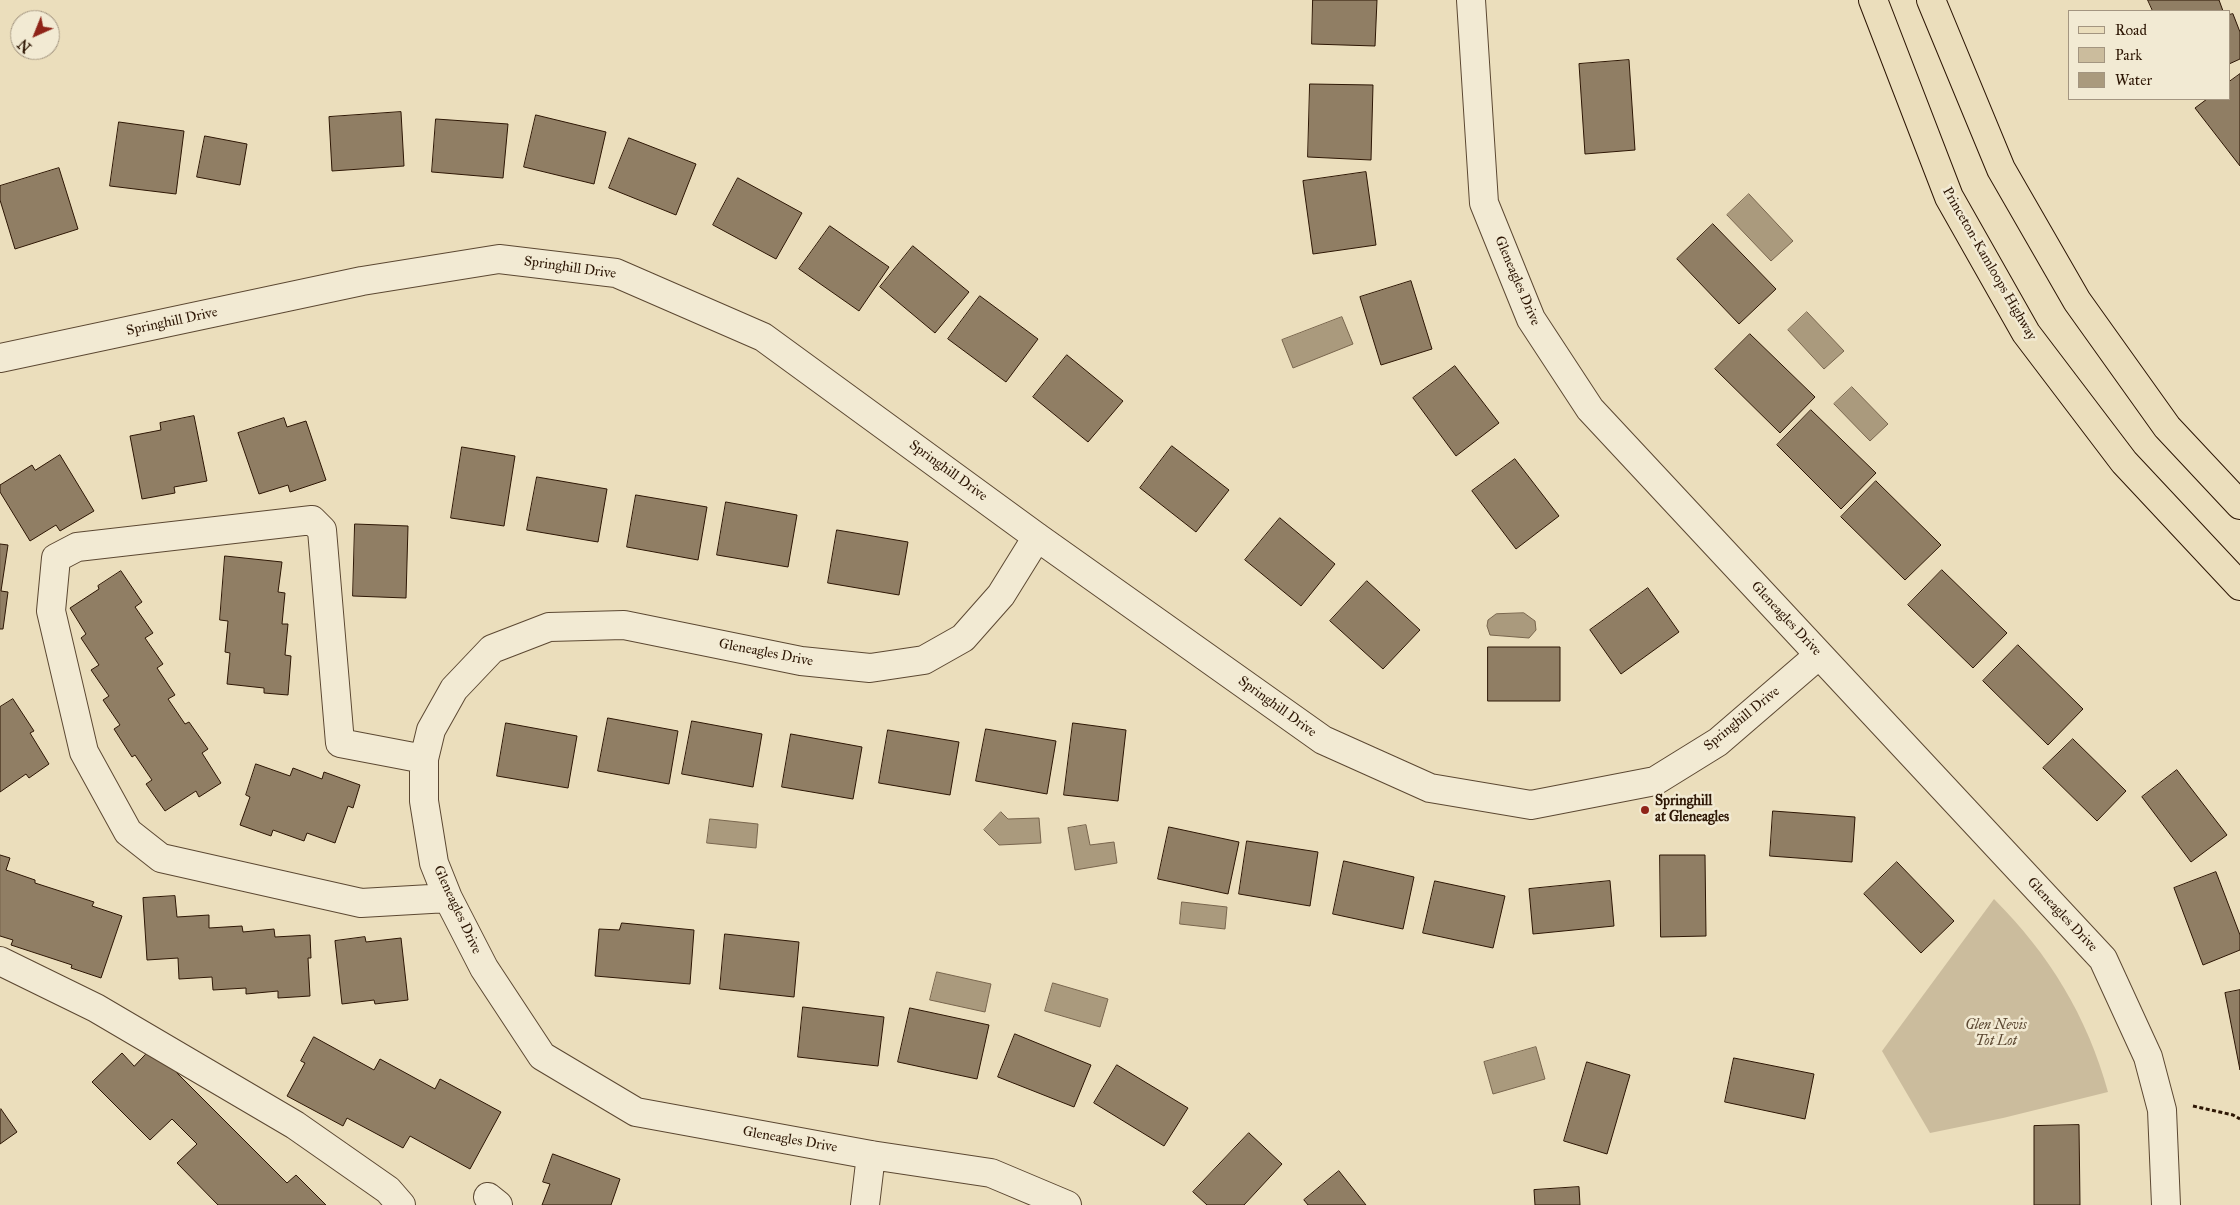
<!DOCTYPE html>
<html>
<head>
<meta charset="utf-8">
<style>
	body { margin:0 }
	#map { position:relative; width:2240px; height:1205px; overflow:hidden; background:#ebdebc; font-family:"IM FELL Great Primer",serif }
	canvas { display:block }
	.legend { position:absolute; left:2068px; top:10px; width:162px; height:90px; box-sizing:border-box; background:#f2ead3; border:1px solid #a39580; margin:0; padding:6px 9px; list-style:none; font-size:15px; color:#2d1604 }
	.legend li { display:flex; align-items:center; gap:10px; height:25px }
	.legend b { width:25px; border:1px solid #a39580 }
	.north { position:absolute; left:10px; top:10px; width:50px; height:50px; box-sizing:border-box; background:#f2ead3; border:1px solid #a39580; border-radius:50%; rotate:224deg; font-size:14px; font-weight:700; line-height:20px; text-align:center; color:#2d1604 }
	.north::after { content:''; display:block; margin:auto; width:18px; height:22px; background:#8f2418; clip-path:polygon(50% 0,100% 100%,50% 72%,0 100%) }
</style>
</head>
<body>
<div id="map">
<canvas width="2240" height="1205"></canvas>
<ul class="legend">
<li><b style="height:6px;background:#ebdebc"></b>Road</li>
<li><b style="height:14px;background:#cbbc9d"></b>Park</li>
<li><b style="height:14px;background:#aa9a7d"></b>Water</li>
</ul>
<div class="north">N</div>
</div>
<script>
const ctx = document.querySelector('canvas').getContext('2d');
ctx.lineJoin = 'round';
function fillPath(path, color) { ctx.fillStyle = color; ctx.fill(path, 'evenodd'); }
function trace(path, color, width, dash) { ctx.strokeStyle = color; ctx.lineWidth = width; ctx.lineCap = dash ? 'butt' : 'round'; ctx.setLineDash(dash || []); ctx.stroke(path); }
function write(font, color, halo, rows, align = 'center') {
  ctx.font = font + ' "IM FELL Great Primer",serif'; ctx.lineWidth = 5; ctx.setLineDash([]); ctx.textBaseline = 'middle'; ctx.strokeStyle = halo; ctx.fillStyle = color; for (const [text, x, y, turn = 0] of rows) {
    ctx.save(); ctx.translate(x, y); ctx.rotate((+turn || 0) * Math.PI / 180); ctx.textAlign = isNaN(turn) ? turn : align; if (halo) ctx.strokeText(text, 0, 0); ctx.fillText(text, 0, 0); ctx.restore();
  }
}
const green = new Path2D(`
	M1994 899C2049 954 2087 1016 2108 1092L2003 1118 1930 1133 1882 1051Z`);
const water = new Path2D(`
	M1749 194 1793 241 1771 261 1727 215Z
	M1807 312 1844 351 1824 369 1788 330Z
	M1342 317 1353 344 1293 368 1282 340Z
	M1852 387 1888 424 1870 441 1834 404Z
	M1524 613 1535 621 1536 630 1529 638 1490 635 1487 626 1488 620 1496 614Z
	M1001 812 1008 819 1039 818 1041 843 999 845 984 830Z
	M710 819 758 824 756 848 707 843Z
	M1086 825 1090 845 1114 842 1117 863 1075 870 1068 828Z
	M1182 902 1227 907 1225 929 1180 924Z
	M937 972 991 984 985 1012 930 1000Z
	M1053 983 1108 999 1100 1027 1045 1011Z
	M1536 1047 1545 1079 1493 1094 1484 1062Z`);
const building = new Path2D(`
	M1313 0H1377L1375 46 1312 44Z
	M2148 0H2219L2223 11H2153Z
	M2233 14 2240 32V59L2229 64V15Z
	M1629 60 1635 150 1585 154 1579 64Z
	M2240 74V166L2195 108 2207 99H2229V82Z
	M1310 84 1373 85 1371 160 1308 157Z
	M401 112 404 166 332 171 329 117Z
	M536 115 606 132 594 184 524 167Z
	M436 119 508 124 503 178 432 172Z
	M119 122 184 131 176 194 110 186Z
	M205 136 247 144 240 185 197 177Z
	M629 138 696 164 676 215 609 188Z
	M59 168 78 229 15 249 0 200V186Z
	M1366 172 1376 245 1313 254 1303 181Z
	M738 178 802 213 776 259 713 225Z
	M1713 224 1776 289 1739 324 1677 259Z
	M830 226 889 267 859 311 799 269Z
	M913 246 969 292 935 333 880 287Z
	M1411 281 1432 349 1381 365 1360 297Z
	M980 296 1038 339 1006 382 948 339Z
	M1750 334 1815 397 1780 433 1715 369Z
	M1067 355 1123 401 1088 442 1033 397Z
	M1455 366 1499 423 1456 456 1413 398Z
	M1811 410 1876 473 1841 509 1777 445Z
	M194 416 207 481 174 487 175 493 142 499 130 436 161 430 160 423Z
	M284 418 287 427 306 421 326 480 290 492 288 485 259 494 238 433Z
	M1172 446 1229 490 1196 532 1140 488Z
	M462 447 515 456 504 526 451 518Z
	M60 455 94 511 60 531 56 525 30 541 0 492V485L32 465 35 470Z
	M1515 459 1559 516 1516 549 1472 491Z
	M537 477 607 489 598 542 527 530Z
	M1876 481 1941 545 1905 580 1841 517Z
	M636 495 707 507 698 560 627 547Z
	M726 502 797 515 788 567 717 555Z
	M1280 518 1335 564 1301 606 1245 560Z
	M355 524 408 526 406 598 353 596Z
	M837 530 908 542 899 595 828 583Z
	M0 544 8 545 1 591 8 592 3 629H0Z
	M225 556 282 562 278 592 285 593 282 624H288L285 655 291 656 288 695 264 693V688L227 684 230 653 225 652 228 621 220 620Z
	M1942 570 2007 633 1973 668 1908 605Z
	M121 571 142 602 135 607 153 633 145 638 163 664 157 668 175 695 168 699 185 724 189 722 208 749 202 753 221 783 199 797 196 791 165 811 146 784 152 780 135 755 132 757 114 729 120 725 103 700 109 696 91 670 99 665 81 638 86 634 70 608 99 589 98 586Z
	M1367 581 1420 630 1383 669 1330 621Z
	M1648 588 1679 632 1621 674 1590 630Z
	M2018 645 2083 709 2048 745 1983 681Z
	M1488 647H1560V701H1488Z
	M13 699 34 731 30 733 49 764 29 778 26 774 0 792V707Z
	M608 718 678 731 669 784 598 771Z
	M692 721 762 734 753 787 682 774Z
	M506 723 577 736 568 788 497 776Z
	M1073 723 1126 730 1118 801 1064 795Z
	M986 729 1056 741 1047 794 976 781Z
	M888 730 959 742 950 795 879 783Z
	M791 734 862 747 853 799 782 787Z
	M2073 739 2126 791 2097 821 2043 768Z
	M256 764 290 776 293 768 322 779 324 772 360 785 353 808 348 806 335 843 307 833 304 841 273 830 271 836 240 825 250 797 246 795Z
	M2177 770 2227 835 2191 862 2142 797Z
	M1773 811 1855 817 1852 862 1770 856Z
	M1169 827 1239 842 1228 894 1158 879Z
	M1247 841 1318 852 1310 906 1239 894Z
	M0 855 10 858 6 870 35 880V883L94 902 92 906 122 916 101 978 71 968 72 965 11 945 13 940 0 936Z
	M1660 855H1705L1706 936 1661 937Z
	M1344 861 1414 877 1403 929 1333 914Z
	M1897 862 1954 921 1921 953 1864 894Z
	M2216 872 2240 935V950L2203 965 2174 888Z
	M1435 881 1505 896 1493 948 1423 933Z
	M1610 881 1614 926 1533 934 1529 889Z
	M175 896 177 917 209 915V928L242 926 243 932 274 929 275 937 310 935 311 958H308L310 996 278 998V991L246 994V988L213 990 212 977 179 979 178 958 147 960 143 898Z
	M622 923 694 930 690 984 595 976 599 929 619 930Z
	M725 934 799 942 794 997 720 989Z
	M365 937 366 942 401 938 408 1000 375 1004 374 1000 342 1004 335 941Z
	M2240 990V1070L2225 993Z
	M803 1007 884 1017 878 1066 798 1057Z
	M910 1008 989 1025 977 1079 898 1062Z
	M1015 1034 1091 1065 1074 1107 998 1077Z
	M314 1037 374 1070 380 1059 435 1089 440 1079 501 1112 470 1169 410 1136 403 1148 347 1118 343 1126 287 1096 305 1063 301 1061Z
	M152 1048 287 1183 296 1175 326 1205H218L177 1163 197 1144 172 1119 150 1140 92 1082 122 1053 134 1066Z
	M1734 1058 1814 1074 1805 1119 1725 1102Z
	M1587 1062 1630 1075 1607 1154 1564 1141Z
	M1117 1065 1188 1108 1164 1146 1094 1103Z
	M1 1109 17 1132 0 1144V1110Z
	M2079 1125 2080 1205H2034V1126Z
	M1249 1133 1282 1164 1244 1205H1207L1193 1192Z
	M553 1154 620 1179 611 1205H542L550 1184 543 1182Z
	M1339 1171 1366 1205H1308L1304 1200Z
	M1579 1187 1580 1205H1535L1534 1190Z`);
const path = new Path2D(`
	M2193 1106 2233 1115 2240 1119`);
const minor = new Path2D(`
	M1471 0 1484 203 1531 319 1590 409 2103 959 2148 1057 2162 1110 2166 1205
	M0 358 362 281 499 259 616 273 763 337 1037 537 1323 740 1430 788 1531 805 1655 781 1718 742 1819 655
	M1037 537 1001 595 963 638 924 660 870 668 801 661 624 625 549 627 492 649 454 689 431 730 424 759V801L434 863 448 898 484 968 542 1056 636 1112 871 1155 991 1173 1067 1205
	M424 759 340 743 322 530 312 520 77 547 56 558 51 611 84 752 128 832 161 858 361 903 448 898
	M0 961 96 1008 295 1125 388 1190 401 1205
	M488 1197 498 1205
	M865 1205 871 1155`);
const major = new Path2D(`
	M1873 0 1949 197 2026 333 2124 462 2240 586
	M1931 0 2001 169 2077 301 2167 427 2240 505`);
const markers = [
	[1645,810,5,"#8f2418"]
];
const streetNames = [
	["Princeton-Kamloops Highway",1989,264,60],
	["Springhill Drive",570,268,8],
	["Gleneagles Drive",1517,281,67],
	["Springhill Drive",172,322,-12],
	["Springhill Drive",948,471,36],
	["Gleneagles Drive",1786,619,47],
	["Gleneagles Drive",766,653,11],
	["Springhill Drive",1277,707,36],
	["Springhill Drive",1742,719,-39],
	["Gleneagles Drive",457,910,65],
	["Gleneagles Drive",2062,915,47],
	["Gleneagles Drive",790,1140,10]
];
const poiNames = [
	["Springhill",1655,802],
	["at Gleneagles",1655,818]
];
const parkNames = [
	["Glen Nevis",1996,1026],
	["Tot Lot",1996,1042]
];
fillPath(green, '#cbbc9d');
fillPath(water, '#aa9a7d');
trace(water, '#78654d', 1);
fillPath(building, '#907e64');
trace(building, '#2d1604', 1);
trace(minor, '#5c4832', 30);
trace(major, '#2d1604', 30);
trace(path, '#2d1604', 3, [4, 2.5]);
trace(minor, '#f2ead3', 28);
trace(major, '#ebdebc', 28);
for (const [x, y, r, color] of markers) { const dot = new Path2D(); dot.arc(x, y, r, 0, 2 * Math.PI); ctx.fillStyle = color; ctx.fill(dot); trace(dot, '#f2ead3', 2); }
write('14px', '#2d1604', '#f2ead3', streetNames);
write('bold 14px', '#2d1604', '#f2ead3', poiNames, 'left');
write('italic 14px', '#5c4832', '#f2ead3', parkNames);
</script>
</body>
</html>
